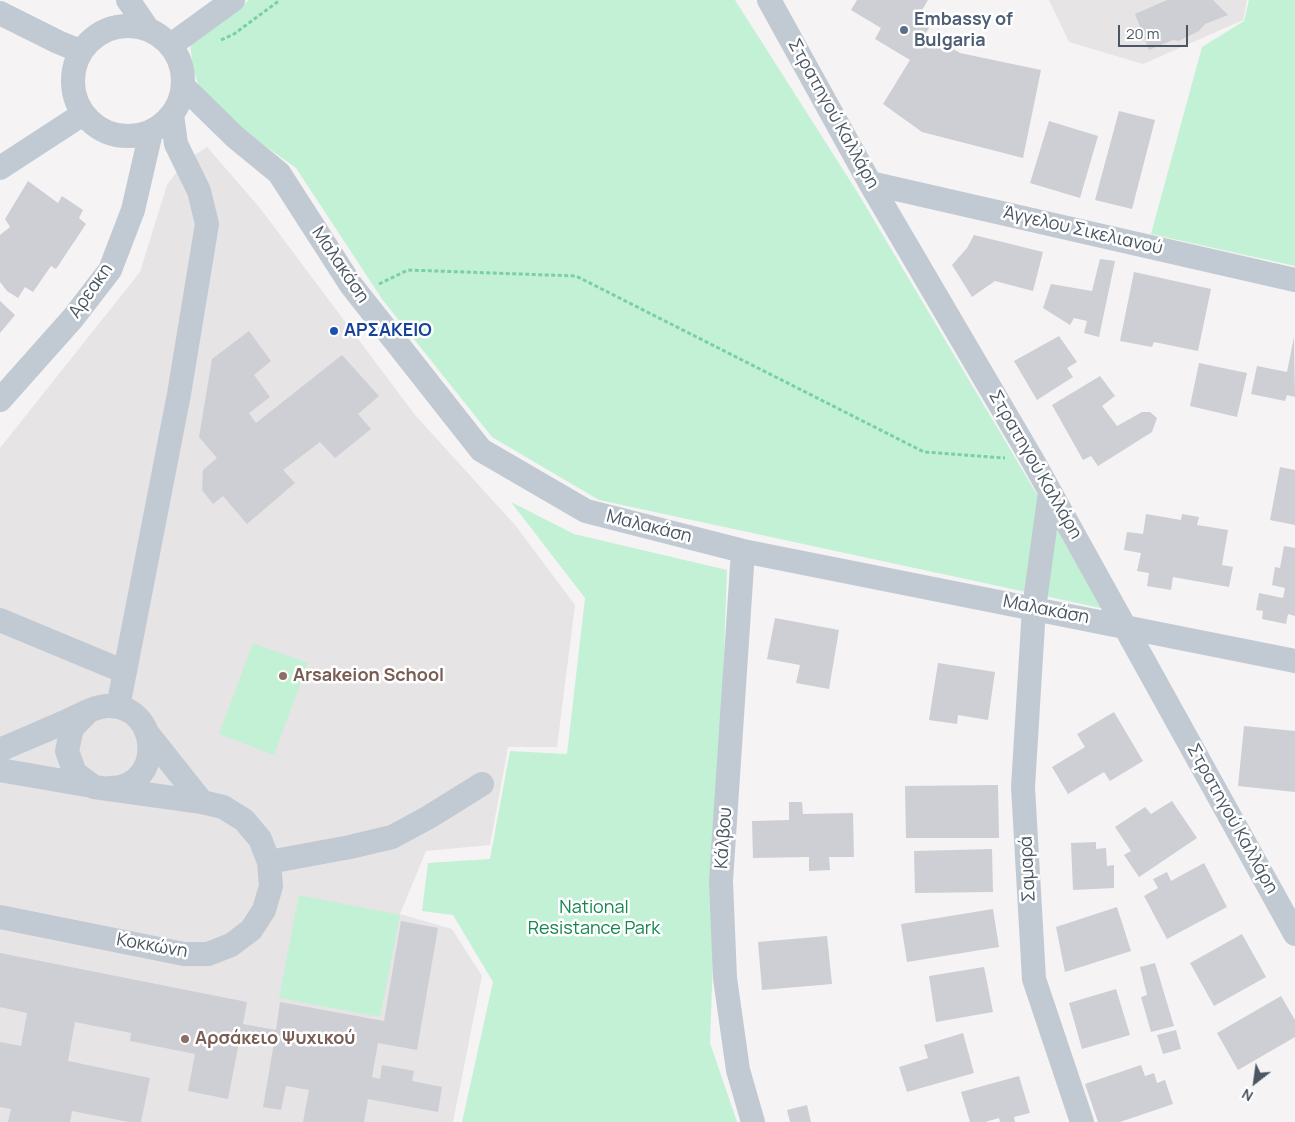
<!DOCTYPE html>
<html>
<head>
<meta charset="utf-8">
<style>
	body { margin:0 }
	#map { position:relative; width:1295px; height:1122px; overflow:hidden; background:#f5f3f3; font-family:Manrope,sans-serif }
	canvas { display:block }
	.north { position:absolute; left:1230px; top:1057px; width:50px; height:50px; -webkit-text-stroke:4px #fff; paint-order:stroke; rotate:210deg; font-size:14px; font-weight:700; line-height:20px; text-align:center; color:#4a5661 }
	.north::after { content:''; display:block; margin:auto; width:18px; height:22px; background:#4a5661; clip-path:polygon(50% 0,100% 100%,50% 72%,0 100%) }
	.scale { position:absolute; left:1118px; top:25px; width:70px; height:22px; box-sizing:border-box; border:2px solid #4a5661; border-top:0; padding-left:6px; font-size:15px; line-height:18px; white-space:nowrap; color:#4a5661; -webkit-text-stroke:4px #fff; paint-order:stroke }
</style>
</head>
<body>
<div id="map">
<canvas width="1295" height="1122"></canvas>
<div class="north">N</div>
<div class="scale">20 m</div>
</div>
<script>
const ctx = document.querySelector('canvas').getContext('2d');
ctx.lineJoin = 'round';
function fillPath(path, color) { ctx.fillStyle = color; ctx.fill(path, 'evenodd'); }
function trace(path, color, width, dash) { ctx.strokeStyle = color; ctx.lineWidth = width; ctx.lineCap = dash ? 'butt' : 'round'; ctx.setLineDash(dash || []); ctx.stroke(path); }
function write(font, color, halo, rows, align = 'center') {
  ctx.font = font + ' Manrope,sans-serif'; ctx.lineWidth = 5; ctx.setLineDash([]); ctx.textBaseline = 'middle'; ctx.strokeStyle = halo; ctx.fillStyle = color; for (const [text, x, y, turn = 0] of rows) {
    ctx.save(); ctx.translate(x, y); ctx.rotate((+turn || 0) * Math.PI / 180); ctx.textAlign = isNaN(turn) ? turn : align; if (halo) ctx.strokeText(text, 0, 0); ctx.fillText(text, 0, 0); ctx.restore();
  }
}
const education = new Path2D(`
	M1049 0H1247L1243 20 1143 64 1069 42Z
	M207 147 260 208 415 415 515 525 575 605 557 747H508L490 845 426 851 400 914 452 929 482 976 453 1122H0V448L140 272 167 185 185 161Z`);
const green = new Path2D(`
	M249 0H735L856 190 1105 609 599 500 492 437 382 299 296 168 205 103 193 69 190 43Z
	M1249 0H1295V266L1151 234 1202 47 1244 21Z
	M511 502 574 534 727 570 710 1043 737 1122H462L493 982 453 915 422 911 428 863 490 859 510 751 567 754 585 598Z
	M253 643 308 663 274 755 219 734Z
	M299 895 400 915 380 1017 279 998Z`);
const building = new Path2D(`
	M857 0H928L918 17 931 25 926 33 960 53 1041 70 1023 158 922 132 883 104 910 60 875 39 881 28 851 10Z
	M1167 0H1213L1228 15 1205 24 1199 31 1179 41 1173 40 1149 50 1135 14Z
	M1119 111 1155 120 1132 209 1095 200Z
	M1049 121 1098 136 1080 198 1030 183Z
	M28 181 58 203 62 196 83 210 79 218 86 224 56 269 51 266 33 292 25 287 18 298 7 291 0 282V235L10 227 5 219Z
	M974 235 1043 252 1033 291 995 281 972 297 952 265 967 248Z
	M1100 259 1115 261 1099 337 1084 333 1087 321 1074 318 1070 325 1043 308 1051 284 1092 291Z
	M1134 272 1211 289 1198 351 1154 342 1152 347 1120 341Z
	M0 301 15 315 0 333Z
	M249 331 271 361 254 375 270 397 249 413 256 423 342 355 379 396 358 414 371 429 335 458 320 442 283 470 295 483 247 524 223 496 213 504 202 490 203 470 217 458 199 437 212 359Z
	M1059 336 1077 362 1067 368 1073 377 1037 400 1014 361Z
	M1294 337 1295 397 1287 395 1285 401 1251 394 1257 366 1287 372Z
	M1199 363 1247 373 1237 417 1190 406Z
	M1100 376 1115 396 1102 406 1117 426 1142 412H1150L1157 418 1152 432 1098 466 1091 456 1083 460 1052 405Z
	M1280 467 1295 470V525L1270 520Z
	M1146 514 1181 520 1182 514 1199 517 1197 525 1228 530 1222 565 1233 567 1229 587 1173 577 1171 590 1147 586 1149 573 1137 571 1141 553 1124 550 1127 532 1143 534Z
	M1284 546 1295 548V616L1288 614 1286 624 1262 619 1263 611 1256 610 1259 593 1283 598 1285 588 1272 585 1275 567 1280 568Z
	M775 618 839 630 829 689 796 683 800 665 767 659Z
	M938 663 995 672 988 720 958 715 957 724 929 720Z
	M1114 712 1143 761 1110 781 1104 772 1068 794 1052 767 1085 747 1077 734Z
	M1244 726 1295 731V792L1238 786Z
	M998 785 999 838H906L905 786Z
	M1172 801 1197 838 1139 877 1124 855 1131 851 1115 827 1145 807 1151 814Z
	M789 802H802L803 814 853 813 854 857H829L830 870 809 871V857L753 858 752 821 789 820Z
	M1096 842V849L1106 848 1107 866 1114 865V888L1073 890 1071 843Z
	M992 849 993 892 915 893 914 851Z
	M1204 863 1227 907 1167 939 1144 896 1158 888 1153 879 1167 872 1171 881Z
	M1117 907 1131 951 1065 972 1056 927Z
	M993 909 999 947 907 962 901 924Z
	M401 921 438 928 417 1050 378 1043 372 1077 380 1079 382 1065 414 1071 412 1081 442 1087 438 1112 368 1099 364 1122H303L309 1090 286 1086 281 1110 263 1107 274 1043 240 1037 228 1099 188 1091 195 1054 130 1041 131 1033 75 1022 68 1061 150 1078 141 1122H129L72 1111 70 1122H8L11 1109 0 1107V1042L21 1046 27 1013 0 1007V953L247 1002 243 1024 276 1030 280 1002 384 1021Z
	M1242 934 1266 977 1214 1006 1190 963Z
	M827 936 832 984 762 990 758 942Z
	M1155 963 1174 1026 1151 1032 1141 997 1147 995 1140 967Z
	M984 967 993 1012 936 1022 929 976Z
	M1116 989 1130 1035 1082 1049 1069 1003Z
	M1281 996 1295 1020V1037L1238 1070 1217 1033Z
	M1176 1030 1181 1049 1163 1054 1157 1035Z
	M963 1033 974 1073 907 1092 899 1067 928 1058 924 1045Z
	M1141 1065 1145 1076 1154 1073 1157 1083 1165 1080 1173 1104 1120 1122H1098L1085 1084Z
	M1019 1076 1030 1113 1014 1117 1015 1122H1000L999 1118 985 1122H970L961 1092Z
	M807 1105 811 1122H790L787 1110Z`);
const path = new Path2D(`
	M221 40 234 34 280 0
	M379 284 408 270 576 276 924 452 1005 458`);
const minor = new Path2D(`
	M128 0 148 29
	M769 0 870 183 1033 461 1295 934
	M0 13 58 42 80 51
	M73 81a55 55 0 1 1 110 0a55 55 0 1 1-110 0Z
	M171 45 233 0
	M183 86 235 137 279 173 351 285 481 450 586 511 743 551 1295 661
	M0 168 83 114
	M870 183 1295 280
	M0 400 73 318 110 270 133 210 151 132
	M1050 492 1034 608 1023 787 1034 979 1082 1122
	M743 551 721 881 725 978 738 1070 753 1122
	M0 620 125 672
	M118 707 179 394 207 224 199 191 176 144 172 115
	M148 734 202 802
	M0 750C22 740 45 731 67 721 80 715 93 707 107 706 161 704 165 788 110 788
	M0 770 92 786
	M269 862 350 847 392 837 429 817 482 784
	M0 917 184 954H208L231 945 251 930 264 910 271 886 269 862 260 839 244 820 223 807 202 802 94 787 75 773 67 751 72 728 88 712`);
const markers = [
	[904,30,5,"#5c6f8a"],
	[334,331,5,"#1a4fb4"],
	[283,676,5,"#8d6e63"],
	[185,1039,5,"#8d6e63"]
];
const serviceNames = [
	["Embassy of",914,20],
	["Bulgaria",914,41]
];
const streetNames = [
	["Στρατηγού Καλλάρη",833,114,61],
	["Άγγελου Σικελιανού",1083,231,13],
	["Μαλακάση",340,265,56],
	["Αρεακη",91,291,-55],
	["Στρατηγού Καλλάρη",1035,465,60],
	["Μαλακάση",649,527,14],
	["Μαλακάση",1046,610,11],
	["Στρατηγού Καλλάρη",1232,819,61],
	["Κάλβου",724,838,-86],
	["Σαμαρά",1028,869,-93],
	["Κοκκώνη",152,946,10]
];
const transitNames = [
	["ΑΡΣΑΚΕΙΟ",344,331]
];
const educationNames = [
	["Arsakeion School",293,676],
	["Αρσάκειο Ψυχικού",195,1039]
];
const parkNames = [
	["National",594,908],
	["Resistance Park",594,929]
];
fillPath(education, '#e6e4e5');
fillPath(green, '#c3f1d5');
fillPath(building, '#cdcfd5');
trace(path, '#7ad0a6', 3, [4, 2.5]);
trace(minor, '#c1cad2', 24);
for (const [x, y, r, color] of markers) { const dot = new Path2D(); dot.arc(x, y, r, 0, 2 * Math.PI); ctx.fillStyle = color; ctx.fill(dot); trace(dot, '#fff', 2); }
write('bold 18px', '#4e5e75', '#fff', serviceNames, 'left');
write('18px', '#4a5661', '#fff', streetNames);
write('bold 18px', '#164399', '#fff', transitNames, 'left');
write('bold 18px', '#785e54', '#fff', educationNames, 'left');
write('18px', '#17864f', '#fff', parkNames);
</script>
</body>
</html>
